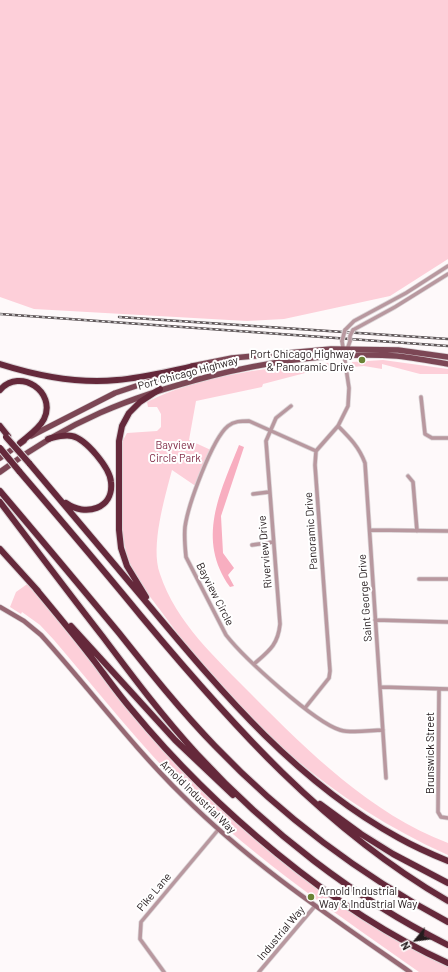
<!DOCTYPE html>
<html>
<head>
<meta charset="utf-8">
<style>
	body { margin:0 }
	#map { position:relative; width:448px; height:972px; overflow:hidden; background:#fef9fa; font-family:Barlow,sans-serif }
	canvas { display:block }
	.north { position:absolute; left:396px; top:920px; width:40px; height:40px; -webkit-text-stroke:3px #fff; paint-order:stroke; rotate:241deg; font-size:11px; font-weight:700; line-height:16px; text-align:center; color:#241b1d }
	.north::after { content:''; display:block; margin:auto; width:14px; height:18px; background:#241b1d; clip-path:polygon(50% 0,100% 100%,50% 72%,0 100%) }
</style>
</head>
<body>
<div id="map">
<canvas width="448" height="972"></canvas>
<div class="north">N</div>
</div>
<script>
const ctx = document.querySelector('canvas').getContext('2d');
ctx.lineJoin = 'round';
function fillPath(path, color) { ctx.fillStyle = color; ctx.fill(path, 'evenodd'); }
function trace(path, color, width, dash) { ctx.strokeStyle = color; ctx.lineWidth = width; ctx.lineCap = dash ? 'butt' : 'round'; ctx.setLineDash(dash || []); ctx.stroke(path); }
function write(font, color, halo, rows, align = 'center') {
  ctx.font = font + ' Barlow,sans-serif'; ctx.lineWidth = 4; ctx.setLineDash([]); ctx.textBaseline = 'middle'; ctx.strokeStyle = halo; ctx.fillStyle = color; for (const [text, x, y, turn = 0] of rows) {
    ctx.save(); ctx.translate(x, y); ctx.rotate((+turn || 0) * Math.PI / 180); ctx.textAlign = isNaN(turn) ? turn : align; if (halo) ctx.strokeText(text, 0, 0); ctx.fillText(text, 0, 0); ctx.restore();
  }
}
const green = new Path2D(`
	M0 0H448V259L390 296 284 319 247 321 34 309 0 297Z
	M383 360 448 369V374H420L382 364V369L364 366 353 367 352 362Z
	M317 363H340L341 369 309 372 263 384 262 387 196 401 189 440 213 451 197 487 172 470C165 497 150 546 160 574 176 623 217 659 252 695 310 753 370 813 448 843V855C332 803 240 721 166 618 151 597 132 576 126 551 118 519 123 475 122 442L127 433 157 431 161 427V414L157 407H148L147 402C199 376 260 369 317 363Z
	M30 582 161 743 264 841 355 911 448 963V972H419C340 916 257 861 188 793 140 745 98 692 54 640L40 625 22 612 21 614 10 607 16 592Z`);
const forest = new Path2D(`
	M239 445 244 447 221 516 223 553 234 568 228 575 234 586 230 587C196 539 220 493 239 445Z`);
const street = new Path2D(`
	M345 330 354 321 406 293 448 266
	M353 330 395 307 448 274
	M345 356 350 341
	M421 397 425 434 432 438H448
	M338 426C350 438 359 447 365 463L386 778
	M316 451 249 421C241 421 234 421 228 426 212 439 188 505 185 527 184 537 185 547 186 557L226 635C244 658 314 722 340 730 353 734 370 730 383 730
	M408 476 413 482 417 531
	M253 494 269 492
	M370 530 448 531
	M252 545 273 542
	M419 579H448
	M375 620 448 622
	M254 664C269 651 278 645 280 624L266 441 276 418 291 406
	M381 687 448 689
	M439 689 438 812 441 817 448 818
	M305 708 329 678 330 671 315 465 316 451 338 426 348 406 349 388 342 341
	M164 972 140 939 141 922 218 830
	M259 972 315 906`);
const secondary = new Path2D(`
	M0 607 24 621 41 635C89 688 132 746 183 796 251 864 331 917 410 972`);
const primary = new Path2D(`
	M192 366 232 358 331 349 398 350 448 357
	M31 436 115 393 175 373
	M0 458 24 441
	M0 472C68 421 129 397 211 376 271 361 334 352 397 356 414 358 431 361 448 364`);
const highway = new Path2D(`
	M0 364C38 376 77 384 117 380 143 378 169 371 195 366
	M0 390C20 367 57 392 44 419 39 429 28 436 20 443
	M0 426 8 436
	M48 439C56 437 64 434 72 436 86 439 110 468 111 482 114 509 85 517 66 503
	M29 463C70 511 111 560 152 609 224 695 298 783 399 838 415 847 431 854 448 861
	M19 471C60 519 101 567 141 616 232 725 324 829 448 901
	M0 491C40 538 80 586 119 633 150 672 181 711 215 746 282 816 362 876 448 922
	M0 502C34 547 68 592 103 637 133 677 163 717 197 754 268 831 354 898 448 945
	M0 549 38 591
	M36 589C56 613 76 637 95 662 107 678 119 695 132 710 212 807 333 911 448 963
	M146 597 127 566 121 548 119 530V441L122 426 129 413 140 402 160 389
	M71 626 175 740 233 795
	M320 804 361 834 393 854 448 883`);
const rail = new Path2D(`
	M0 314 448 346
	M119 317 448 339`);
const streetBridge = new Path2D(`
	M342 341 345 330
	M350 341V336L353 330`);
const highwayBridge = new Path2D(`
	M6 437 29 463
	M0 448 19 471`);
const markers = [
	[362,360,4,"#6a8335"],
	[311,897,4,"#6a8335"]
];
const poiNames = [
	["Port Chicago Highway",354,354],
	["& Panoramic Drive",354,367],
	["Arnold Industrial",319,891,"left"],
	["Way & Industrial Way",319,904,"left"]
];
const streetNames = [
	["Port Chicago Highway",188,373,-15],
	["Panoramic Drive",311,531,-94],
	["Riverview Drive",265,552,-95],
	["Bayview Circle",215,594,63],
	["Saint George Drive",365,598,-94],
	["Brunswick Street",430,753,-90],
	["Arnold Industrial Way",198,797,44],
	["Pike Lane",154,892,-50],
	["Industrial Way",281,933,-50]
];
const parkNames = [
	["Bayview",175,445],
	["Circle Park",175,458]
];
fillPath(green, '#fdcfd9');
fillPath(forest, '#f8aec0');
trace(street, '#dbd5d7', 5);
trace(secondary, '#dbd5d7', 6);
trace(primary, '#dbd5d7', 7);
trace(highway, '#dbd5d7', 8);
trace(street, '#b8989f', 3.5);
trace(secondary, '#966873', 4.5);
trace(primary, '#7c4755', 5.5);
trace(highway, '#65293b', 6);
trace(rail, '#5e5658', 2.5);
trace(rail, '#fff', 1, [3]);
trace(streetBridge, '#dbd5d7', 5, []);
trace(highwayBridge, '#dbd5d7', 8, []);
trace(streetBridge, '#b8989f', 3.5);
trace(highwayBridge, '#65293b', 6);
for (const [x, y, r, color] of markers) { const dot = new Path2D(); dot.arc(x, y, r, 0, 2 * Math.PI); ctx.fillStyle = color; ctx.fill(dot); trace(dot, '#fff', 1.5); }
write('11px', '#241b1d', '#fff', poiNames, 'right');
write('11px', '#241b1d', '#fff', streetNames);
write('11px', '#822e49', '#fff', parkNames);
</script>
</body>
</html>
